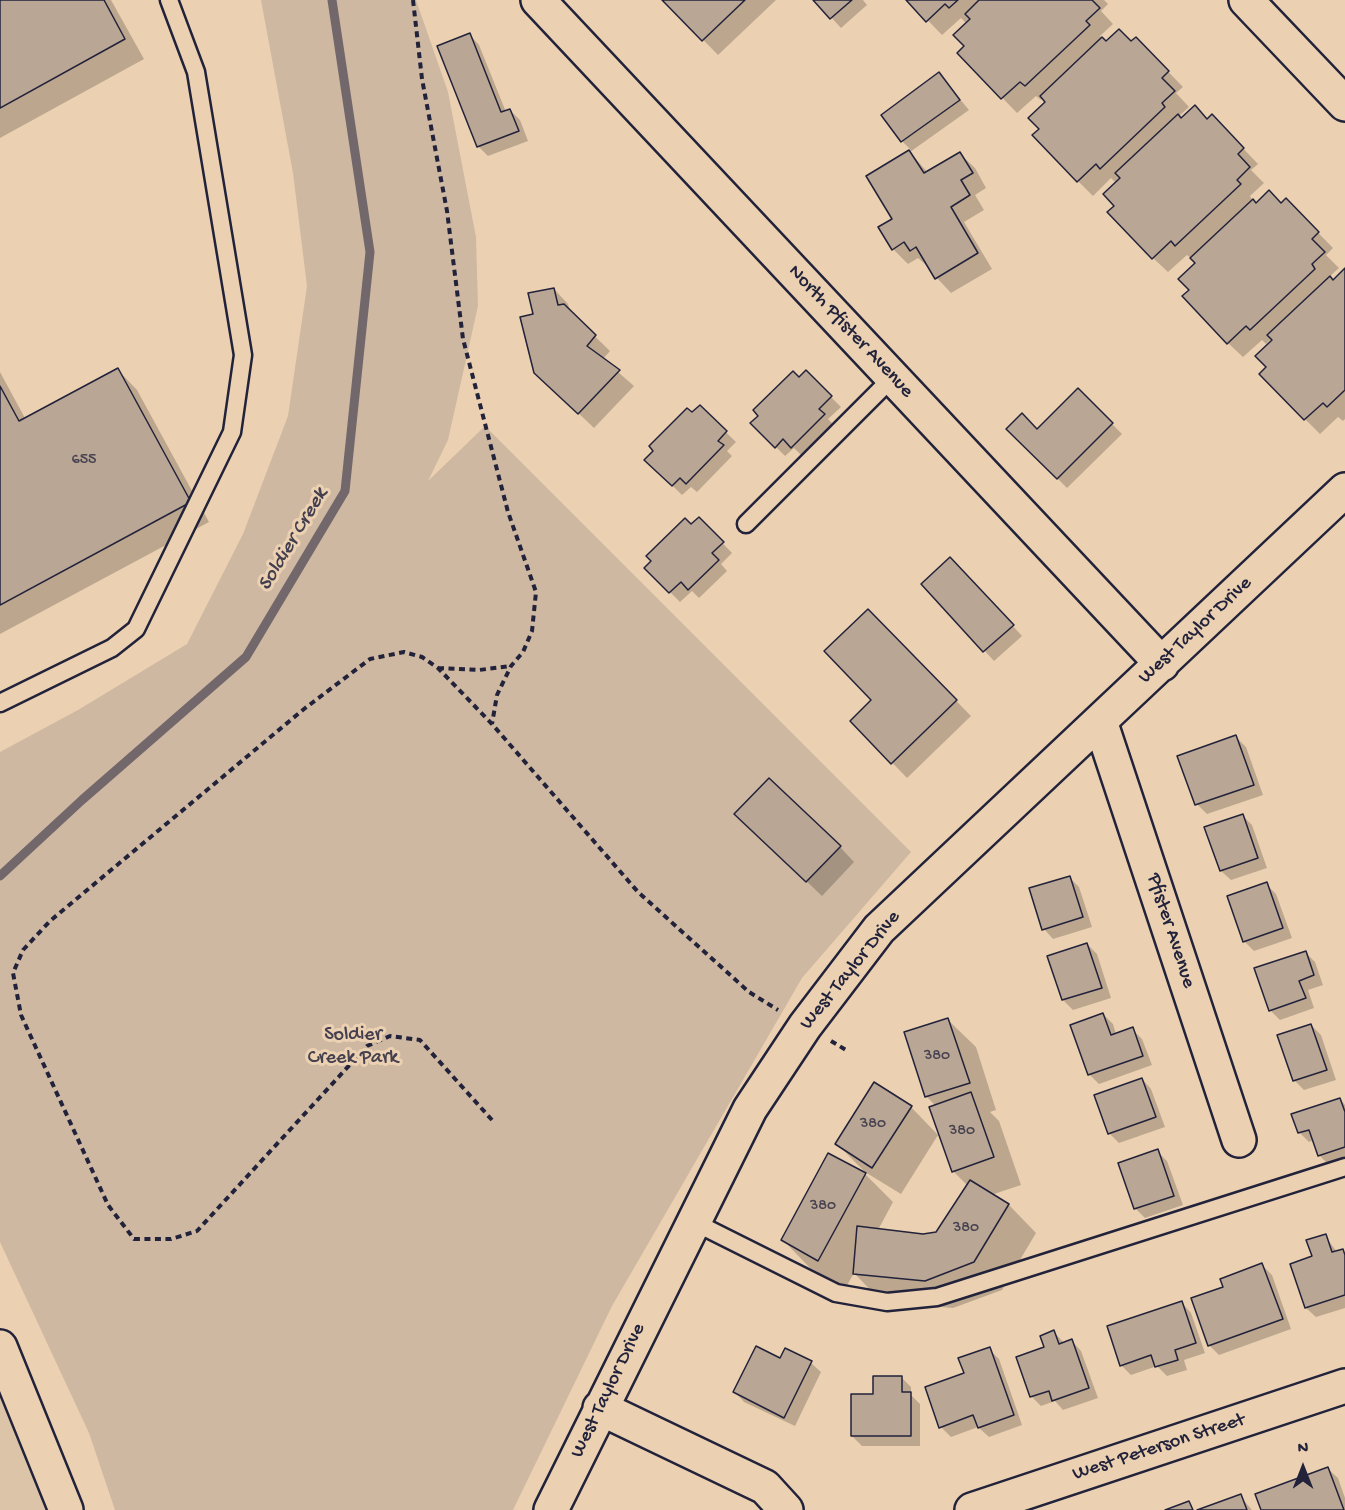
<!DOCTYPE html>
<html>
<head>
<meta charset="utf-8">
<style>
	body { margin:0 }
	#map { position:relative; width:1345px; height:1510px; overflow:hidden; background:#ebd1b2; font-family:"Gochi Hand",sans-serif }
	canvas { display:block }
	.north { position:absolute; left:1273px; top:1438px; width:60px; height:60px; -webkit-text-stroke:4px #ebd1b2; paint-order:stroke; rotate:0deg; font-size:16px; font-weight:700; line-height:24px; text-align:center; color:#22223b }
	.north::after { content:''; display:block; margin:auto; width:21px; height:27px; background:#22223b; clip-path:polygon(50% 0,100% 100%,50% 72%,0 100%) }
</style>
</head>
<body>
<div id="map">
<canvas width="1345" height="1510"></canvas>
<div class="north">N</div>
</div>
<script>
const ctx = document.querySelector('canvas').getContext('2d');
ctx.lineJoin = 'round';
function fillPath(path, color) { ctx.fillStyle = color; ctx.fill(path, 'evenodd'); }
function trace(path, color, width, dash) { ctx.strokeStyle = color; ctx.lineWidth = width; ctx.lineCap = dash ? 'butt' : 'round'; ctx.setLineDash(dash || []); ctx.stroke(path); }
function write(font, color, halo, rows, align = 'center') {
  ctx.font = font + ' "Gochi Hand",sans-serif'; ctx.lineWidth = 6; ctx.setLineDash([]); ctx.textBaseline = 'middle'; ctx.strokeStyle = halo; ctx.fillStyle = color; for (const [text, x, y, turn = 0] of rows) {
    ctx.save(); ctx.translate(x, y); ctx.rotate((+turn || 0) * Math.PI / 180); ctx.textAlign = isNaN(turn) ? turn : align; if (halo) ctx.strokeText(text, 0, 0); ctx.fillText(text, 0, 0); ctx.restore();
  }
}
const built = new Path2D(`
	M0 1347 66 1510H0Z`);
const green = new Path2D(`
	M261 0H416L448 92 476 237 478 306 448 440 428 481 485 426 911 852 802 978 612 1306 513 1510H115L89 1433 0 1242V752L78 710 187 644 243 534 288 416 307 286 293 173Z`);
const shadow = new Path2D(`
	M0 0H111L144 59 0 138Z
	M664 0H776L718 55Z
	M815 0H863L867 5 841 28Z
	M908 0H1104L1108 4 1101 11 1113 24 1100 36 1104 41 1106 43H1131L1151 54 1183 87 1176 93 1189 107 1178 117 1181 120H1207L1212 116 1258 164 1251 170 1264 183 1250 196 1253 201 1256 205H1281L1286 200 1333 248 1326 255 1339 268 1329 277 1333 282 1345 270V419L1343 421 1338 417 1320 434 1305 419 1268 367 1274 340 1272 338 1266 344 1262 340 1243 357 1228 343 1191 290 1197 263 1187 255 1168 272 1153 258 1116 206 1117 184 1111 178 1093 196 1078 181 1041 129 1047 102 1043 97 1041 100 1036 96 1017 113 959 53 966 46 967 24 961 18 942 35Z
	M470 35 479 45 506 112 510 110 520 120 528 141 488 156 478 146Z
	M939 74 969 110 910 152 928 173 960 154 975 168 986 188 975 195 984 210 964 222 992 269 951 293 937 278 928 264 926 265 918 258 908 264 893 249 894 220 868 176 911 150 902 141Z
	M554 289 568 304 570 312 610 351 603 359 634 386 594 428 551 387 535 315Z
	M118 370 137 390 209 522 0 634V372L26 420Z
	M806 372 841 407 828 419 834 425 802 456 794 448 785 456 752 423Z
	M1078 390 1122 434 1067 488 1008 429 1037 431Z
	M700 407 736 442 727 451 732 456 697 492 691 487 682 495 646 460Z
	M699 519 732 553 721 564 727 571 699 598 692 591 680 602 646 568Z
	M960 568 1022 636 994 661 923 584Z
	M868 611 971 716 907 778 852 721 873 700Z
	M1236 737 1246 747 1263 795 1207 814 1197 804 1179 757Z
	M1242 815 1252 825 1267 868 1231 880 1221 871Z
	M751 828 840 847 854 862 822 896Z
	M1069 877 1079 887 1092 927 1053 939 1044 929Z
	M1266 884 1276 894 1292 938 1254 951 1244 941Z
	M1087 944 1097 954 1111 998 1073 1010 1063 1000 1049 957Z
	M1305 952 1315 962 1323 985 1308 990 1314 1008 1280 1020 1270 1010Z
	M1103 1014 1113 1024 1116 1034 1132 1029 1142 1039 1152 1065 1099 1084 1089 1074Z
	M948 1020 976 1047 996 1110 990 1112 999 1121 1021 1185 991 1195 1009 1205 1036 1233 1002 1290 953 1308 882 1302 854 1273 846 1287 810 1268 783 1240 865 1174 893 1202 878 1230 923 1235 937 1234 968 1186 953 1171 936 1106 926 1096Z
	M1311 1025 1321 1035 1336 1080 1304 1090 1294 1080Z
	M1142 1079 1151 1089 1165 1127 1119 1143 1109 1133Z
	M1340 1099 1345 1105V1159L1329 1165 1319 1155 1314 1140 1309 1142 1299 1132Z
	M911 1107 938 1135 901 1194 865 1172 837 1144Z
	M1157 1151 1167 1161 1183 1205 1145 1218 1135 1208Z
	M1325 1236 1337 1252 1342 1250 1345 1253V1308L1316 1317 1306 1308Z
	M1262 1265 1272 1275 1291 1329 1219 1355 1209 1345 1225 1288Z
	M1182 1303 1191 1313 1205 1353 1184 1360 1187 1370 1167 1376 1157 1366 1131 1375 1121 1365Z
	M1054 1332 1064 1343 1072 1341 1081 1351 1098 1398 1063 1410 1055 1401 1041 1406 1031 1396Z
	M989 1349 999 1359 1022 1425 989 1437 978 1427 951 1437 941 1427 966 1374Z
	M786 1350 811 1363 821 1372 795 1426 744 1402 735 1392 781 1360Z
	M901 1377 911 1387V1395L920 1404V1446H862L852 1436 874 1395Z
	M1328 1469 1338 1478 1345 1498V1510H1262Z
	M1240 1496 1252 1510H1202Z`);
const stream = new Path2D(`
	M0 876 82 800 246 657 345 491 370 252 332 0`);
const building = new Path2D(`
	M0 0H104L125 39 0 108Z
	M662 0H745L702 41Z
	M813 0H852L830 19Z
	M906 0H958L949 8 945 4 926 22Z
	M979 0H1092L1100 8 1086 21 1090 25 1025 86 1020 82 1001 99 957 53 964 46 953 35 970 19 965 14Z
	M1119 29 1131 41 1136 37 1169 71 1162 78 1175 91 1162 103 1165 107 1100 169 1096 164 1077 182 1032 135 1039 129 1028 118 1045 102 1040 96 1102 37 1106 41Z
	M470 33 501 112 510 109 519 131 477 147 437 46Z
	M939 72 960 100 901 142 881 115Z
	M1195 105 1207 119 1212 114 1244 148 1238 154 1250 167 1237 180 1241 184 1175 246 1171 241 1152 259 1107 212 1114 206 1103 194 1120 178 1115 173 1178 114 1181 118Z
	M909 150 924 173 960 152 973 173 961 180 970 195 951 207 978 253 935 279 916 247 910 251 904 242 892 250 878 227 892 219 866 176Z
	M1269 190 1281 203 1286 198 1319 232 1312 239 1325 252 1312 264 1315 269 1250 330 1246 326 1227 344 1182 296 1189 290 1178 279 1195 263 1190 258 1253 199 1256 203Z
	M1345 268V390L1327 407 1323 403 1304 420 1259 374 1266 367 1255 356 1272 340 1267 335 1330 276 1333 280Z
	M554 288 558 305 564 304 596 335 587 346 620 370 578 414 534 373 520 317 533 314 528 293Z
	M118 368 191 502 0 605V386L19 421Z
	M806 370 832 396 819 409 825 414 791 448 783 439 775 448 750 423 758 416 753 410 793 371 799 377Z
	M1078 388 1113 423 1057 479 1006 429 1022 413 1037 429Z
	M700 405 727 431 718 441 724 445 686 484 680 478 672 486 644 460 653 451 649 446 687 408 692 412Z
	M699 517 724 542 712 553 719 560 688 590 681 582 669 593 644 568 651 561 646 556 685 518 691 524Z
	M950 557 1014 625 983 652 921 584Z
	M868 609 957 700 891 764 850 721 871 700 824 651Z
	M1236 735 1254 785 1195 805 1177 756Z
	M769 778 841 846 806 882 734 814Z
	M1243 814 1258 858 1220 871 1204 827Z
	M1070 876 1083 917 1042 930 1029 888Z
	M1267 882 1283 928 1243 942 1227 896Z
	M1087 943 1102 988 1062 1000 1047 956Z
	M1306 951 1314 975 1299 981 1306 998 1269 1011 1254 968Z
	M1103 1013 1111 1035 1133 1027 1143 1056 1088 1075 1070 1025Z
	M948 1018 970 1083 925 1097 904 1032Z
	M1311 1024 1327 1070 1293 1081 1277 1035Z
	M1142 1078 1156 1117 1108 1134 1094 1095Z
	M874 1082 912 1106 872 1168 835 1144Z
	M971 1092 994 1157 952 1172 929 1107Z
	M1340 1098 1345 1112V1147L1318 1156 1309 1130 1298 1133 1291 1114Z
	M1158 1149 1174 1196 1134 1209 1118 1163Z
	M828 1153 866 1173 818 1261 781 1240Z
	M970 1180 1009 1204 974 1262 925 1281 853 1274 857 1226 923 1234 936 1232Z
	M1326 1234 1332 1252 1343 1249 1345 1255V1295L1305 1308 1290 1264 1312 1256 1306 1240Z
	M1262 1263 1283 1319 1208 1346 1191 1298 1223 1287 1220 1279Z
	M1182 1301 1196 1343 1175 1350 1178 1360 1155 1367 1151 1355 1120 1366 1107 1326Z
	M1054 1330 1059 1344 1072 1339 1089 1388 1052 1401 1049 1391 1030 1397 1016 1357 1044 1347 1040 1336Z
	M756 1346 780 1358 785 1348 812 1361 784 1418 733 1392Z
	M990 1347 1014 1415 978 1428 973 1415 939 1428 925 1387 964 1373 958 1358Z
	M873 1376H902V1392H911V1436H851V1394H873Z
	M1328 1467 1344 1510H1261L1255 1494Z
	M1241 1494 1247 1510H1197Z
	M1189 1501 1193 1510H1165Z`);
const path = new Path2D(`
	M413 0 422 79 447 211 463 339 508 512 536 592 532 631 523 652 511 666 497 695 492 724
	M438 668 479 670 510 666
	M831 1041 846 1050
	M492 1120 420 1040 390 1036 367 1046 197 1231 171 1239H134L108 1205 21 1015 13 973 23 950 50 921 304 709 370 659 404 652 422 657 438 668 492 724 638 892 749 992 778 1010`);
const lane = new Path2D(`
	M746 524 893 377
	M0 703 112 648 136 629 232 432 243 355 196 72 169 0
	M692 1221 836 1293 887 1302 937 1297 1345 1167`);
const street = new Path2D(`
	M538 0 1162 664
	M1246 0 1345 104
	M1100 721 1239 1140
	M600 1408 765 1487 786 1510
	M551 1510 750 1109 805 1026 879 929 1345 490
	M972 1510 1345 1386`);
const secondary = new Path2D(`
	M0 1347 66 1510`);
const numberNames = [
	["655",84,461],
	["380",937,1057],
	["380",873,1125],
	["380",962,1132],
	["380",823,1207],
	["380",966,1229]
];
const streetNames = [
	["North Pfister Avenue",850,332,47],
	["West Taylor Drive",1196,631,-43],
	["Pfister Avenue",1170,931,72],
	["West Taylor Drive",851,971,-51],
	["West Taylor Drive",609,1391,-64],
	["West Peterson Street",1159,1448,-18]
];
const parkNames = [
	["Soldier",353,1036],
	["Creek Park",353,1059]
];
const waterNames = [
	["Soldier Creek",294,540,-59]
];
fillPath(built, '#dcc4a9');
fillPath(green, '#ceb8a1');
fillPath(shadow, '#0003');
trace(stream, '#72676a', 9);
fillPath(building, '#b9a694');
trace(building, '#22223b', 1.5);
trace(lane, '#22223b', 21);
trace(street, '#22223b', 38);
trace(secondary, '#22223b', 38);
trace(path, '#22223b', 4, [6, 4.5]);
trace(lane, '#ebd1b2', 16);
trace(street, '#ebd1b2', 33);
trace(secondary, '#ebd1b2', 33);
write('16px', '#484351', null, numberNames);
write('20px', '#22223b', '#ebd1b2', streetNames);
write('20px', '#44404f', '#ebd1b2', parkNames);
write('italic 21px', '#433f4e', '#ebd1b2', waterNames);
</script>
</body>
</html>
